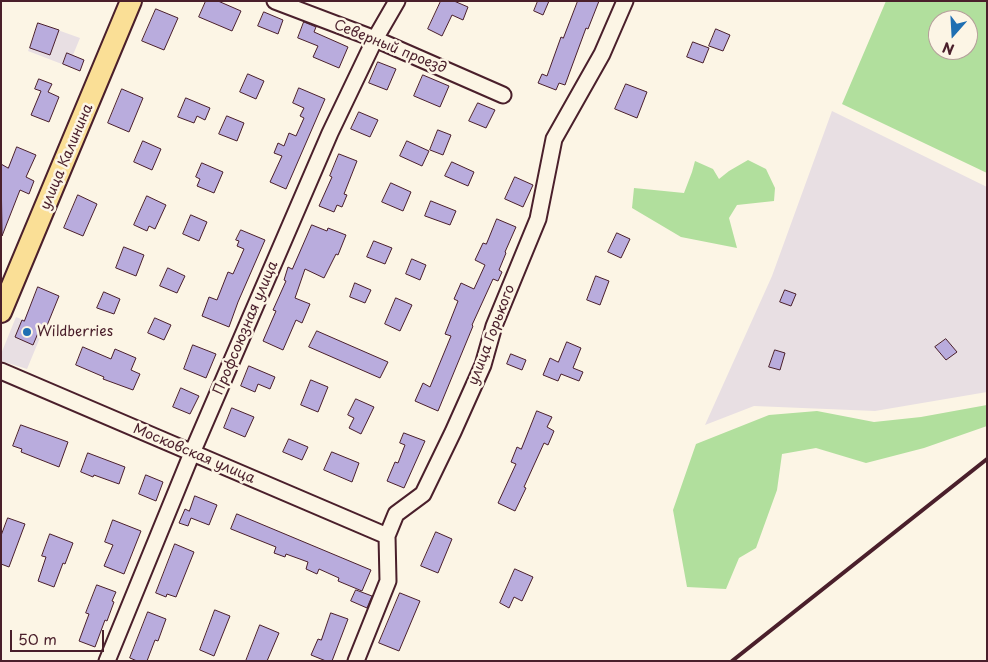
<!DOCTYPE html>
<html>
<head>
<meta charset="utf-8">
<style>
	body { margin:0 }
	#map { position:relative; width:988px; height:662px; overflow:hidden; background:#fcf5e5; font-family:"Playpen Sans",sans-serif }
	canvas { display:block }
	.frame { position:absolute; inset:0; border:2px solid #4a1f2b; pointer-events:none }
	.north { position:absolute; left:928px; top:10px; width:50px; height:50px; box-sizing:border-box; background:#fcf5e5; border:1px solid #b59f9b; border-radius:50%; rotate:199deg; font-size:14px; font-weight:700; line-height:20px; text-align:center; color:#4a1f2b }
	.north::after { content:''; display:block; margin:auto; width:18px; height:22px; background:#1f6fb2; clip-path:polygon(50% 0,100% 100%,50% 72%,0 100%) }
	.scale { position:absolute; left:10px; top:630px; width:94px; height:22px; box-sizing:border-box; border:2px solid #4a1f2b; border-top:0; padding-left:6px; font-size:15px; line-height:18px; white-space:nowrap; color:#4a1f2b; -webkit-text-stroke:4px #fcf5e5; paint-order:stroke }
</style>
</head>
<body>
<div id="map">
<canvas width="988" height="662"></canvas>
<div class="frame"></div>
<div class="north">N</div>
<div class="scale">50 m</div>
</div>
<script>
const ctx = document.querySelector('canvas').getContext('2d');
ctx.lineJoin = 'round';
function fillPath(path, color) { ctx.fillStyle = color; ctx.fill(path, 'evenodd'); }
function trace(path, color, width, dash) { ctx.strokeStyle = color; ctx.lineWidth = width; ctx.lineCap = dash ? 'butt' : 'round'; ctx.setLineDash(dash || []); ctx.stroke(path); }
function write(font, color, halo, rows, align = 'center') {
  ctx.font = font + ' "Playpen Sans",sans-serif'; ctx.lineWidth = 5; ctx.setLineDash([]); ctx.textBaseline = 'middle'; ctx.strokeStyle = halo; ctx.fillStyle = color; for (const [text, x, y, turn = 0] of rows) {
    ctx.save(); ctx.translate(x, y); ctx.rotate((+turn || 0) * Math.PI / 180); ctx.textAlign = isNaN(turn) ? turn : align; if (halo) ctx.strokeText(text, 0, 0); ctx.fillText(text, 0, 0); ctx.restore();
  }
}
const built = new Path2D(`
	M38 23 80 38 73 55 84 60 80 71 28 51Z
	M832 111 987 187V392L875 411 754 406 705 425 772 276Z
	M16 317 44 328 27 369 1 361V354Z`);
const green = new Path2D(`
	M886 1H987V173L842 104ZM938 20H968V50H938Z
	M748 160 766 169 775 188 774 201 737 205 729 218 737 248 681 237 632 208 634 188 684 193 692 172 695 161 713 169 719 179 729 171Z
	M987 405V426L924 448 866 463 816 448 782 454 777 490 756 548 739 558 726 589 687 587 673 510 696 444 769 415 817 411 874 422 921 417Z`);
const building = new Path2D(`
	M206 1H218L241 11 232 31 199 17Z
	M441 1H454L468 7 463 20 452 15 442 36 428 29Z
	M538 1H549L543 15 534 11Z
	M578 1H599L588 29 586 28 565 85 559 83 556 90 538 83 542 74 547 76 561 37 563 38Z
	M156 9 178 18 164 50 142 41Z
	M264 12 283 20 278 34 258 26Z
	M304 22 316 27 314 32 348 47 339 68 313 57 318 46 298 38Z
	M38 23 59 30 50 55 30 48Z
	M716 29 730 35 723 51 709 46Z
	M693 42 709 48 703 63 687 57Z
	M67 53 84 60 80 71 63 64Z
	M378 62 396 69 387 90 369 83Z
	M248 74 264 81 256 99 240 92Z
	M423 75 449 86 440 107 414 96Z
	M39 79 52 84 48 92 59 97 49 122 31 115 41 91 35 89Z
	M626 84 647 92 637 118 615 109Z
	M299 88 325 99 286 189 270 182 282 156 274 153 278 143 284 146 289 133 296 136 304 118 300 116 304 108 293 103Z
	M122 89 143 98 129 132 108 123Z
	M186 98 210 108 205 120 197 116 194 123 178 117Z
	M478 103 495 110 486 128 469 121Z
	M359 112 378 120 370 137 351 129Z
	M227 116 244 123 237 141 219 134Z
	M438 130 451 135 443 155 430 150Z
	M143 141 161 149 152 170 134 162Z
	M407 141 429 151 422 166 400 156Z
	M17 147 36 155 26 177 34 181 29 194 20 190 2 236 1 164 8 168Z
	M339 154 357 161 344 194 347 195 342 207 337 205 334 212 319 206 332 177 330 176Z
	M452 162 474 172 468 186 445 176Z
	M202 163 223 172 214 193 197 186 200 179 196 177Z
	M515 177 533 185 523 207 505 199Z
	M391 183 411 192 403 211 382 202Z
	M78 195 97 204 83 236 64 228Z
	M147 196 166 205 155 229 149 226 147 231 134 225Z
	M431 201 456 211 450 225 425 216Z
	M191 215 207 222 199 241 183 234Z
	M497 219 516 227 505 252 506 253 499 270 502 272 498 281 493 279 472 325 473 326 438 411 415 401 423 383 430 387 451 336 445 334 458 301 454 299 461 283 474 289 485 265 475 260 483 243 486 244Z
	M312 225 327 231 328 228 346 235 338 255 336 254 324 278 305 269 295 298 310 304 302 323 296 320 283 350 263 341 276 311 273 310 286 281 284 280 288 267 292 269Z
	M241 230 265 240 238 302 229 327 202 316 209 297 217 300 228 272 233 274 244 249 237 246 239 241 236 240Z
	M617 233 630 239 621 258 608 252Z
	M374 241 392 248 385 264 367 257Z
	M124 247 144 255 136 276 116 268Z
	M412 259 426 265 420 280 406 274Z
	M168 268 185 276 177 293 160 286Z
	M596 276 609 281 600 305 587 300Z
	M355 283 371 290 365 303 350 297Z
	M38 287 59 296 46 328 41 326 33 345 15 337 22 320 24 321Z
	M785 290 796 294 791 306 780 302Z
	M104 292 120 299 114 314 97 308Z
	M396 298 412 305 400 331 385 324Z
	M155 318 171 325 164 340 148 333Z
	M317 331 388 362 380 378 309 347Z
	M946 339 957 352 946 360 935 347Z
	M567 342 581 348 573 368 583 372 579 381 561 374 558 381 543 375 550 358 558 362Z
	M193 345 216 354 206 378 184 369Z
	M83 347 111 359 115 349 136 358 131 370 140 374 133 390 103 379 104 377 76 365Z
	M775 350 785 353 780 370 769 367Z
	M511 354 526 360 522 370 507 364Z
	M249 366 275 377 270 389 258 384 255 392 241 386Z
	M311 380 328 387 318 412 301 405Z
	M181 388 199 396 190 414 173 407Z
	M356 399 374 407 361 434 349 428 354 418 348 415Z
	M232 408 254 417 245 437 224 428Z
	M537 411 552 417 547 427 554 431 548 445 544 443 524 487 526 488 515 511 498 503 516 464 511 462 517 447 521 449Z
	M21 425 68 442 59 467 21 452 22 449 13 446Z
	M404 433 425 441 404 488 387 481 395 462 398 463 405 445 400 443Z
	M289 439 308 447 302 460 283 452Z
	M332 452 359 463 352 482 324 470Z
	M88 453 125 467 119 484 94 475 93 477 81 472Z
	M146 475 163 482 156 501 139 494Z
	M195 496 217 505 209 525 191 518 188 526 179 523 185 509 189 511Z
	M237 514 371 570 362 591 338 581 339 578 319 569 317 574 306 569 308 562 286 554 285 557 274 553 276 547 231 529Z
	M8 518 25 524 9 567 1 564V536Z
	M113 520 141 531 124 574 104 566 113 545 105 542Z
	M436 532 452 539 438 573 421 566Z
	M50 534 73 543 65 564 63 563 54 587 38 581 46 557 42 556Z
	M175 544 194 552 176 597 167 594 166 597 156 593Z
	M515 569 533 577 522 601 514 597 509 608 500 603Z
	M97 585 116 592 112 601 114 602 107 621 105 620 95 647 79 641 89 614 86 613Z
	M356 590 372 596 367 608 351 601Z
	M400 593 420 601 399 651 379 643Z
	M215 610 230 616 214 656 200 650Z
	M148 612 166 619 158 641 155 640 147 661H137L130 658Z
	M331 613 348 619 332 661H326L311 655 318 639 321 640Z
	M260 625 279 633 267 661H246Z`);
const minor = new Path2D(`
	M275 1 375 39 503 95
	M1 371 387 536
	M107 661 192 453 330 133 375 39 397 1
	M356 661 388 581 387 536 396 514 423 494 453 432 483 365 494 326 538 219 554 139 602 54 625 1`);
const major = new Path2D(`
	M1 312 131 1`);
const rail = new Path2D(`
	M732 661 987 459`);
const markers = [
	[27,332,5,"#1f6fb2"]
];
const streetNames = [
	["Северный проезд",390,47,22],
	["улица Калинина",67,157,-67],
	["Профсоюзная улица",246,328,-67],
	["улица Горького",492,335,-69],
	["Московская улица",194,454,23]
];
const poiNames = [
	["Wildberries",37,332]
];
fillPath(built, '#e8dfe3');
fillPath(green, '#b1df9d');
fillPath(building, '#b9acdd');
trace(building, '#4a1f2b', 1);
trace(minor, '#4a1f2b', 19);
trace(major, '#4a1f2b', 24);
trace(minor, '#fcf5e5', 15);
trace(major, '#fadf96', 20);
trace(rail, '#4a1f2b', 4);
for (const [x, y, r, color] of markers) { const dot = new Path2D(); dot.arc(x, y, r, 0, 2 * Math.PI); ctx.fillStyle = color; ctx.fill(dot); trace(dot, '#fcf5e5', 2); }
write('14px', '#4a1f2b', '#fcf5e5', streetNames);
write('14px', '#4a1f2b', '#fcf5e5', poiNames, 'left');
</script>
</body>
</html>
